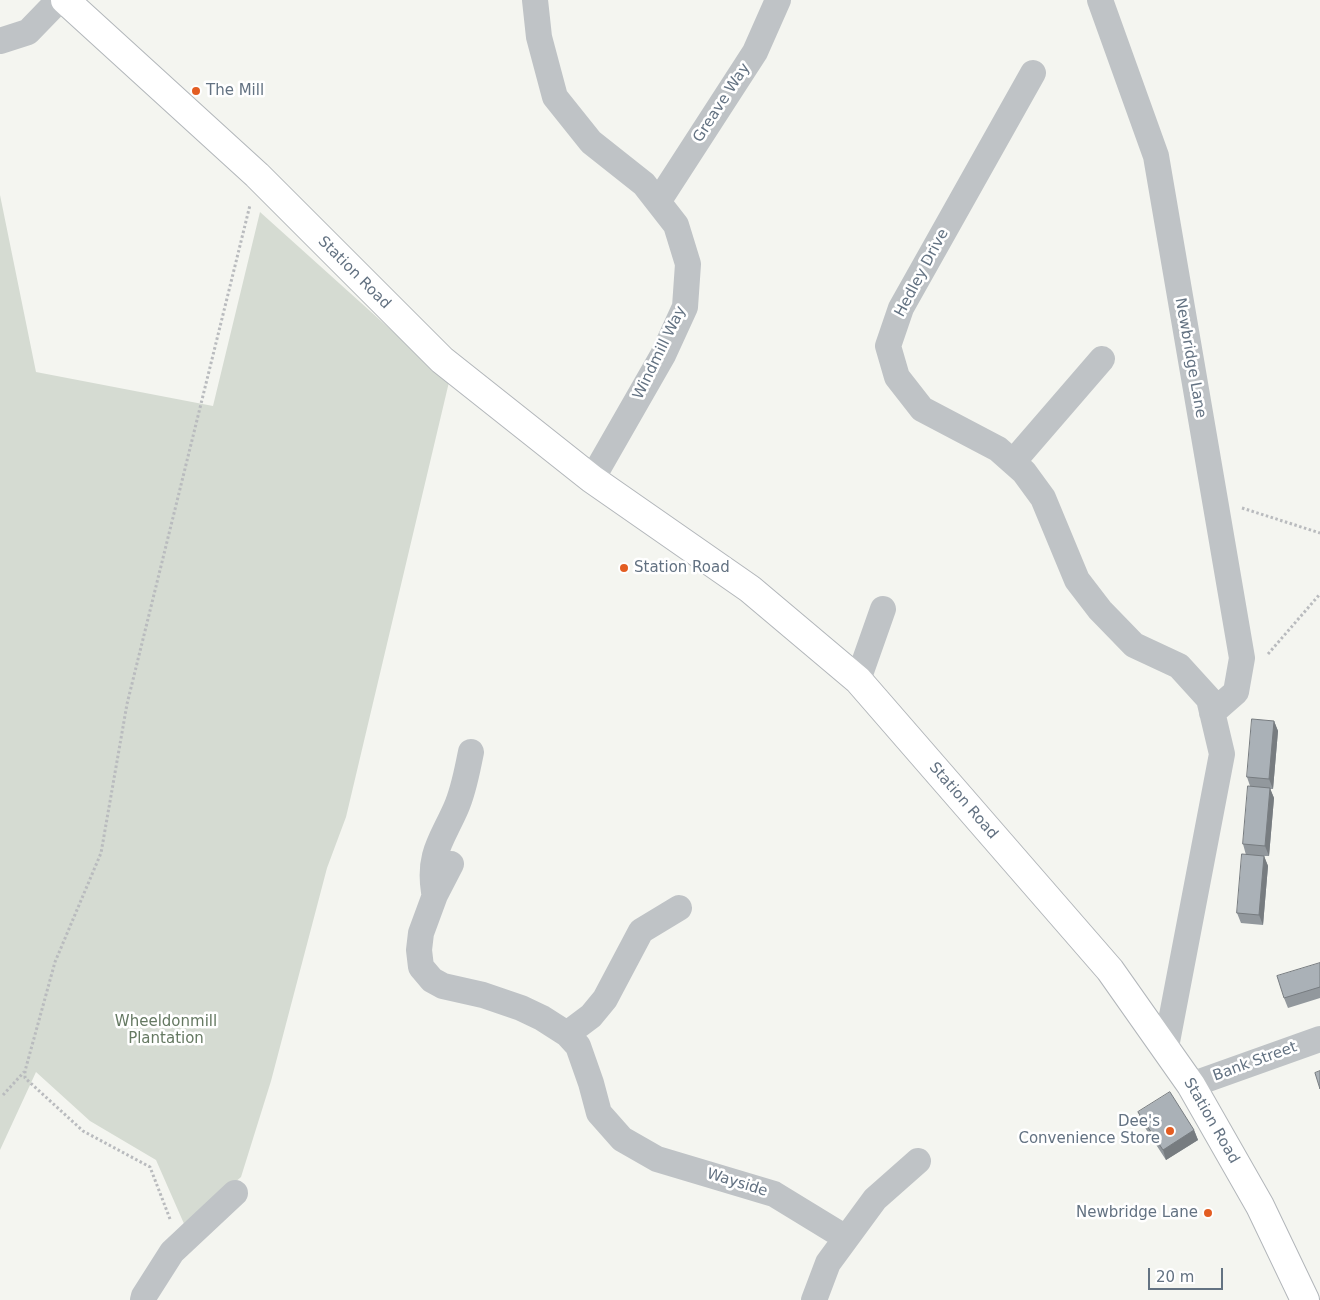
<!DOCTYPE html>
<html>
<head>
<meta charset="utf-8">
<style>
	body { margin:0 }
	#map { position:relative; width:1320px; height:1300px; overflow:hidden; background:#f4f5f0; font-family:"DejaVu Sans",sans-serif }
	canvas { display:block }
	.scale { position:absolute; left:1148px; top:1268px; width:75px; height:22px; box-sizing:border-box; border:2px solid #637282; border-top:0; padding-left:6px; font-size:15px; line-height:18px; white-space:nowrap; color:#637282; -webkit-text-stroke:4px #fff; paint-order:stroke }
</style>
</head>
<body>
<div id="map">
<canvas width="1320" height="1300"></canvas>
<div class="scale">20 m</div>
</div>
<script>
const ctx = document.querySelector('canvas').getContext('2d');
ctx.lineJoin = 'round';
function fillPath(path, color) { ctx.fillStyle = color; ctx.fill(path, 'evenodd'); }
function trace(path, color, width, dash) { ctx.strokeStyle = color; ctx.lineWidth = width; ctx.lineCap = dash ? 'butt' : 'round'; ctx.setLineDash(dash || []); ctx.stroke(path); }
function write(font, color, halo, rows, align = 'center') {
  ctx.font = font + ' "DejaVu Sans",sans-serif'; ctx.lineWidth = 5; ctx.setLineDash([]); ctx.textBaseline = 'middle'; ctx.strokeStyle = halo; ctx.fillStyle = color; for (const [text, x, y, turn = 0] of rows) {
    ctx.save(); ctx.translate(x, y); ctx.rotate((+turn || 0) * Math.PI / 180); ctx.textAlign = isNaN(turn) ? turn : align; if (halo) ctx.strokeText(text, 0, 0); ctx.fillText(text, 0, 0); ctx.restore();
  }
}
const green = new Path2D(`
	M0 195 36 372 213 406 260 212 449 382 346 817 327 868 271 1081 241 1177 185 1226 156 1160 90 1121 36 1072 0 1150Z`);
const path = new Path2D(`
	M1242 508 1320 533
	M1268 654 1320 594
	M3 1095 24 1072
	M170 1219 150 1167 83 1131 25 1078V1071L55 962 101 853 127 704 250 205`);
const minor = new Path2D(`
	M535 0 539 37 555 97 591 142 644 184 676 225 688 264 685 307 663 355 592 479
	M1100 0 1156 156 1242 658 1236 692 1212 713
	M0 41 28 32 59 0
	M1033 73 901 308 888 346 897 377 922 409 998 449 1024 472 1043 498 1077 580 1100 610 1134 645 1179 666 1209 699 1222 754 1166 1047
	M658 202 755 52 778 0
	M1013 462 1102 359
	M858 680 883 609
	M451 864 435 895 421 933 419 950 421 967 432 980 443 986 483 995 521 1008 542 1018 567 1034 578 1046 591 1083 599 1113 622 1139 657 1159 774 1194 846 1238
	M434 892C428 854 442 840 456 808 464 790 467 771 471 752
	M567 1034 591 1016 605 999 641 931 679 908
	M1191 1085 1320 1039
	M143 1300 144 1296 172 1252 235 1193
	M814 1300 828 1263 875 1199 918 1161`);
const major = new Path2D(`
	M65 0 257 175 442 360 592 479 750 589 858 680 1110 970 1191 1085 1260 1206 1305 1300`);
const wall = new Path2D(`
	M1274 721 1278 731 1273 789H1270L1274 798 1269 856H1264L1268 866 1263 925 1241 923 1237 913 1246 855 1243 844 1250 786 1247 777Z
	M1320 963V998L1288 1008 1284 998Z
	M1138 1112 1194 1130 1198 1140 1166 1160 1142 1123Z`);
const shadedWall = new Path2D(`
	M1274 721 1278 731 1273 789 1269 779Z
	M1270 788 1274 798 1269 856 1265 846Z
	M1264 856 1268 866 1263 925 1259 915Z
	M1194 1130 1198 1140 1166 1160 1163 1150Z`);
const building = new Path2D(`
	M1252 719 1274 721 1269 779 1247 777Z
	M1248 786 1270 788 1265 846 1243 844Z
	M1242 854 1264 856 1259 915 1237 913Z
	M1320 963V987L1284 998 1277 976Z
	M1320 1071V1089L1315 1073Z
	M1170 1092 1194 1130 1163 1150 1138 1112Z`);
const markers = [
	[196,91,5,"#e35d22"],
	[624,568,5,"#e35d22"],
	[1170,1131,5,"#e35d22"],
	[1208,1213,5,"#e35d22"]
];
const poiNames = [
	["The Mill",206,91],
	["Station Road",634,568],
	["Dee's",1160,1122,"right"],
	["Convenience Store",1160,1139,"right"],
	["Newbridge Lane",1198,1213,"right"]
];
const streetNames = [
	["Greave Way",722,103,-57],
	["Station Road",354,273,45],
	["Hedley Drive",922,273,-62],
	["Windmill Way",660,353,-64],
	["Newbridge Lane",1190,358,80],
	["Station Road",963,801,49],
	["Bank Street",1255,1062,-20],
	["Station Road",1211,1121,60],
	["Wayside",737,1183,17]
];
const parkNames = [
	["Wheeldonmill",166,1022],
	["Plantation",166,1039]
];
fillPath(green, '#d5dbd2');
trace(major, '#b2b6ba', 30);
trace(path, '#b9bbbe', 3, [2.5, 2.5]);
trace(minor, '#bfc3c6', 26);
trace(major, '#fff', 28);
fillPath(wall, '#92989d');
fillPath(shadedWall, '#777c80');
fillPath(building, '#aab1b7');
trace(building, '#777c80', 1);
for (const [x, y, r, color] of markers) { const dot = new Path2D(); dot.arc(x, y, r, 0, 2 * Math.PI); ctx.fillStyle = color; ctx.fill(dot); trace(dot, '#fff', 2); }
write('15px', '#637282', '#fff', poiNames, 'left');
write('15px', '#637282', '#fff', streetNames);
write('15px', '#657962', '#fff', parkNames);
</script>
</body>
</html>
